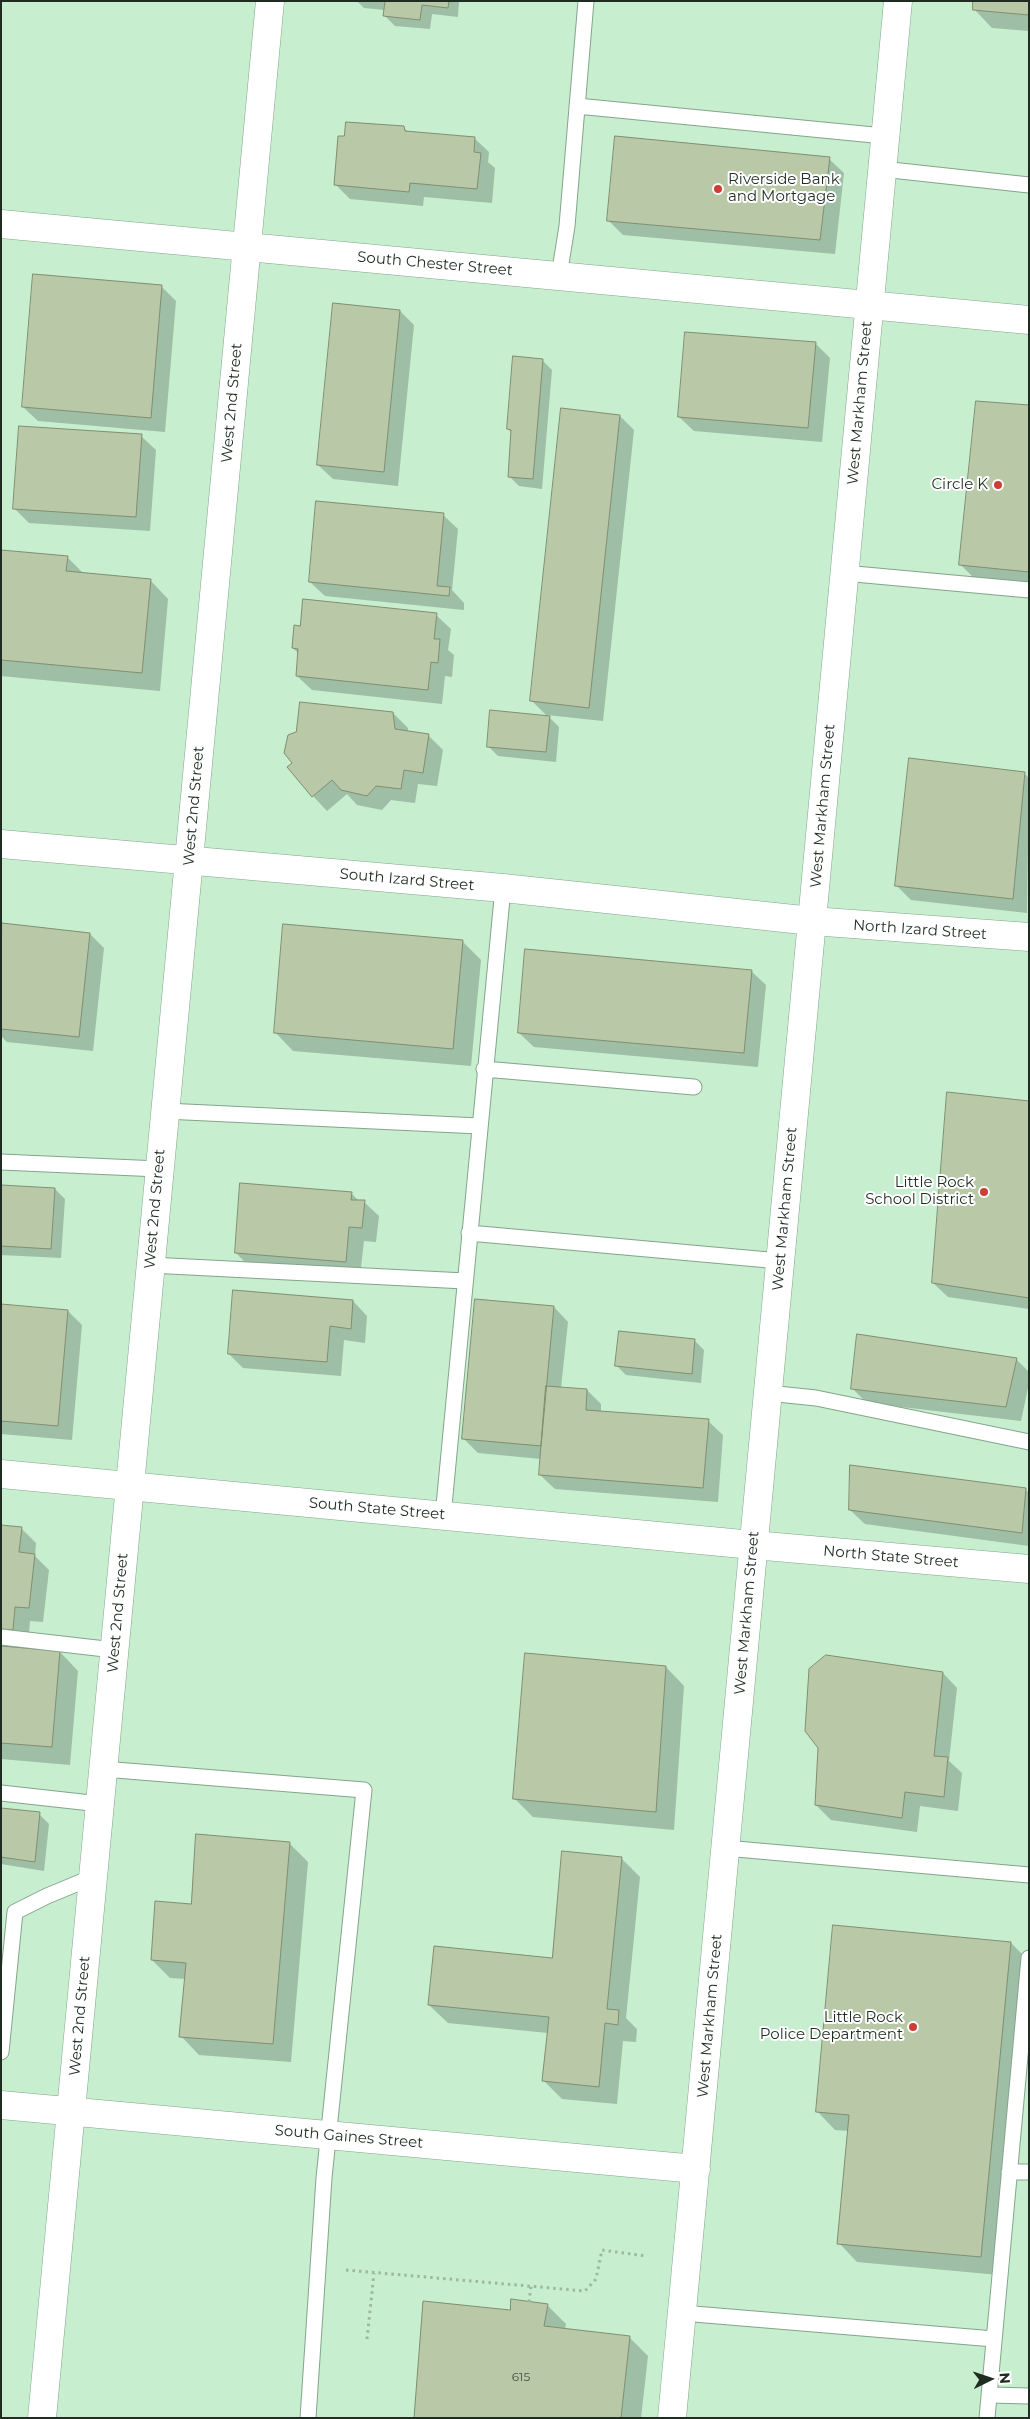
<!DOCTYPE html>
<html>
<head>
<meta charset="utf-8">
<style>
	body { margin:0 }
	#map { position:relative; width:1030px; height:2419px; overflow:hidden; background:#d7f9de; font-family:Montserrat,sans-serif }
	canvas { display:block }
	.frame { position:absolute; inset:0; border:2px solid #1f2c22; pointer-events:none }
	.north { position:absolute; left:965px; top:2354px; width:50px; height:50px; -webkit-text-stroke:4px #fff; paint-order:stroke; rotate:86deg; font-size:14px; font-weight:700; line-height:20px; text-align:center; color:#1f2c22 }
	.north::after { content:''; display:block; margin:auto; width:18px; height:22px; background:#1f2c22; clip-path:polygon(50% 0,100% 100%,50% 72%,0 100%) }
</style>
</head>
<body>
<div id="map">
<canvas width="1030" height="2419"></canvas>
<div class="frame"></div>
<div class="north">N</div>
</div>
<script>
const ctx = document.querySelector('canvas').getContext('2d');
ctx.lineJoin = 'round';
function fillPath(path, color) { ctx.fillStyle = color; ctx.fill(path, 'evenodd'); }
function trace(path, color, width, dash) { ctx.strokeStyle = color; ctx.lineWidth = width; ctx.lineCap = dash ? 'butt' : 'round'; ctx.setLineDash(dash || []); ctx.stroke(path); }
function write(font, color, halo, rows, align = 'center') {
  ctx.font = font + ' Montserrat,sans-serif'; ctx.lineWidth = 4; ctx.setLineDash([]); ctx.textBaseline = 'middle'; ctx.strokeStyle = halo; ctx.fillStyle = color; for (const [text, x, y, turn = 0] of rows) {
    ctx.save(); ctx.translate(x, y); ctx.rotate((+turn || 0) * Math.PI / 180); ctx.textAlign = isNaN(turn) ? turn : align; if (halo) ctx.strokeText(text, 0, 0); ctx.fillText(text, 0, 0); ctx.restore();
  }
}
const built = new Path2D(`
	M1 1H1029V2418H1Z`);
const shadow = new Path2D(`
	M357 1H459L458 17 432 14 430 29 395 26 385 16V10L364 8Z
	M1029 1V31L992 28 974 9Z
	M404 128 409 133 474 138 489 152 488 162 495 168 492 203 424 197 423 206 350 199 335 184Z
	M829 159 844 173 835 254 623 235 608 220Z
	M161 286 176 301 165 432 38 421 23 407Z
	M400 311 414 325 398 486 333 479 318 465Z
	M815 343 830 358 822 442 694 431 679 417Z
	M542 360 552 370 542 489 519 486 509 476 512 433 508 429Z
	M1029 407V584L975 579 961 565Z
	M620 416 634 430 603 721 547 715 559 727 556 762 498 756 488 746 548 717 532 701Z
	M141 436 156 450 150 531 29 523 14 508Z
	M443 515 458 529 452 590 464 603V610L325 596 310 582Z
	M1 551 67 557 84 574 150 580 168 599 160 691 1 676Z
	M436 615 451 629 448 650 454 655 452 677 445 676 442 704 312 690 297 676 299 654 293 648 302 627Z
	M393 713 408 728V732L428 735 443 750 437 786 418 784 415 803 391 800 382 810 357 805 347 794 327 811 313 796Z
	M1024 773 1029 778 1027 913 911 900 897 886Z
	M3 924 90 934 104 948 93 1051 7 1042 1 1036Z
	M462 941 481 960 471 1066 293 1051 275 1032Z
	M751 971 766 985 758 1067 534 1047 519 1033Z
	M1029 1102V1309L948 1297 933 1283Z
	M1 1186 55 1189 65 1199 61 1258 1 1255Z
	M352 1194 359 1201 364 1202 379 1216 376 1242 364 1241 360 1276 251 1268 236 1253Z
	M353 1301 367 1316 365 1343 344 1340 341 1376 243 1368 229 1354Z
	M1 1305 68 1311 82 1325 72 1440 1 1434Z
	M554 1307 568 1322 561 1388 587 1390 601 1404V1412L708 1421 723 1435 718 1502 555 1489 540 1475 541 1459 478 1453 463 1438Z
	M694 1340 704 1350 701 1383 626 1375 616 1365Z
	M1016 1359 1029 1372V1383L1021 1421 867 1403 853 1389Z
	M1025 1489 1029 1493V1546L865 1524 850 1510Z
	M1 1526 21 1528 36 1543 35 1556 49 1570 43 1622 30 1621 28 1644 1 1641Z
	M1 1647 60 1652 78 1671 70 1765 1 1759Z
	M666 1667 684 1686 674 1830 533 1817 514 1798Z
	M943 1673 957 1688 949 1761 962 1773 958 1811 920 1806 917 1832 831 1820 816 1805Z
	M1 1809 39 1814 49 1824 44 1871 1 1864Z
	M289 1843 308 1862 291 2062 199 2055 181 2036 186 1979 170 1978 152 1960 192 1905Z
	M621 1858 640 1877 626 2018 637 2029 636 2042 623 2041 617 2104 562 2099 544 2081 548 2033 448 2023 429 2005 553 1960Z
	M1011 1943 1029 1961 999 2275 857 2262 839 2243 849 2131 835 2130 817 2111Z
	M547 2305 566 2324 565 2330 630 2338 648 2356 641 2418H416L511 2312Z`);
const building = new Path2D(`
	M382 1H449L448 8 422 5 420 20 383 16 385 2Z
	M973 1H1029V15L973 10Z
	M346 122 404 126 405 131 475 137 474 152 481 153 477 189 410 183 409 192 334 185 338 136H344Z
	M615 136 830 157 820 240 607 221Z
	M33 274 162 285 151 418 22 407Z
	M333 303 400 310 384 472 317 465Z
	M685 332 816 342 808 428 678 417Z
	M513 356 543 359 533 479 508 477 511 430 507 429Z
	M976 401 1029 405V572L959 565Z
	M561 408 620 415 589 708 530 701Z
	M19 426 142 434 136 517 13 509Z
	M316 501 444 513 437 586 450 587 449 596 309 582Z
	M1 550 68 556 66 571 151 579 142 673 1 660Z
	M303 599 437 613 434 639H440L438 663 431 662 428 690 296 676 298 649 292 648 294 625 300 626Z
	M300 702 393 712 395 729 429 734 423 773 404 770 401 789 376 786 367 796 341 790 332 780 312 797 287 767 292 763 284 753 288 735 296 732Z
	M490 710 550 716 546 752 487 747Z
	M909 758 1025 772 1013 899 895 886Z
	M2 923 90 933 79 1037 1 1029Z
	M283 924 463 940 453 1049 274 1033Z
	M525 949 752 970 744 1053 518 1033Z
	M947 1092 1029 1101V1298L932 1283Z
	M240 1183 352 1192 351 1200H365L362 1228 349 1227 346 1262 235 1253Z
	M1 1185 55 1188 51 1249 1 1246Z
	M233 1290 353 1300 351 1329 330 1326 327 1362 228 1354Z
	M475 1299 554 1306 541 1446 462 1439Z
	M1 1304 68 1310 58 1426 1 1421Z
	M619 1331 695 1339 692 1374 615 1366Z
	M857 1334 1017 1358 1006 1407 851 1389Z
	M546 1386 587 1389 586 1410 709 1419 703 1488 539 1475Z
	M850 1465 1026 1488 1022 1533 849 1510Z
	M1 1525 22 1527 19 1552 35 1554 29 1608 15 1607 13 1630 1 1629Z
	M1 1646 60 1651 52 1747 1 1743Z
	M525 1653 666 1666 656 1812 513 1799Z
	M826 1655 943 1672 934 1756 948 1757 944 1797 905 1792 902 1818 815 1805 818 1748 805 1731 809 1669Z
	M1 1808 40 1812 35 1862 1 1857Z
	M196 1834 290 1842 273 2044 179 2037 186 1963 151 1960 155 1901 191 1904Z
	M562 1851 622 1857 607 2009 619 2010 618 2025 605 2023 599 2087 542 2081 549 2017 428 2005 434 1946 552 1958Z
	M833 1925 1011 1942 981 2257 837 2244 849 2115 816 2112Z
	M511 2299 548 2304 544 2326 630 2336 621 2418H414L423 2301 510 2310Z`);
const path = new Path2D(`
	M346 2270 585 2291 596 2279 602 2250 646 2256
	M529 2302 531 2286
	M367 2339 374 2273`);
const lane = new Path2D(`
	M577 106 884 136
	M882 169 1029 185
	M559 276 567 226 586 1
	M844 573 1029 590
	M484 1069 694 1087
	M165 1111 479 1126
	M1 1162 159 1169
	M469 1233 780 1261
	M150 1265 465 1281
	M768 1393 816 1398 1029 1442
	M443 1516 503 888
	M1 1637 114 1650
	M103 1769 364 1790 324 2178 308 2418
	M1 1793 100 1804
	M725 1848 1029 1875
	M1 2052 15 1912 47 1896 93 1877
	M1009 2172H1029
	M682 2313 994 2339
	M989 2395 1029 2396
	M987 2418 1029 1958`);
const street = new Path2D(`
	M812 921 1029 937
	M753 1545 1029 1569`);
const secondary = new Path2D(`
	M1 224 1029 320
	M1 844 503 888 812 921
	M1 1474 753 1545
	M1 2105 696 2169
	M42 2418 270 1
	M672 2418 898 1`);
const markers = [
	[718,189,5,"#cc3e36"],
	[998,485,5,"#cc3e36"],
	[984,1192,5,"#cc3e36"],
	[913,2027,5,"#cc3e36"]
];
const numberNames = [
	["615",521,2377]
];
const poiNames = [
	["Riverside Bank",728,180,"left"],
	["and Mortgage",728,197,"left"],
	["Circle K",988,485],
	["Little Rock",974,1183],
	["School District",974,1200],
	["Little Rock",903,2018],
	["Police Department",903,2035]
];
const streetNames = [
	["South Chester Street",435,264,5],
	["West 2nd Street",232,403,-85],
	["West Markham Street",860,403,-85],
	["West 2nd Street",194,806,-85],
	["West Markham Street",823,806,-85],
	["South Izard Street",407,880,5],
	["North Izard Street",920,930,4],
	["West 2nd Street",155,1209,-85],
	["West Markham Street",785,1209,-85],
	["South State Street",377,1509,5],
	["North State Street",891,1557,5],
	["West 2nd Street",118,1613,-85],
	["West Markham Street",747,1613,-85],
	["West 2nd Street",80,2016,-85],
	["West Markham Street",710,2016,-85],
	["South Gaines Street",349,2137,5]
];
fillPath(built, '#c6eecf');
fillPath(shadow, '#0003');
fillPath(building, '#b9c8a6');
trace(building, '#818f6f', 1);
trace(lane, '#84a48b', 17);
trace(street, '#84a48b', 29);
trace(secondary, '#84a48b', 29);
trace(path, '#9cb7a2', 3, [2.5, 4]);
trace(lane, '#fff', 15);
trace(street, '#fff', 28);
trace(secondary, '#fff', 28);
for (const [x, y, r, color] of markers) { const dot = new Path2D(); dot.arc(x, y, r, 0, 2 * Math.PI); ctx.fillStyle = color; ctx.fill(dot); trace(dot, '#fff', 2); }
write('12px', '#465343', null, numberNames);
write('15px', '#1f2c22', '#fff', poiNames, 'right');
write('15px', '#1f2c22', '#fff', streetNames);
</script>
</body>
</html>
